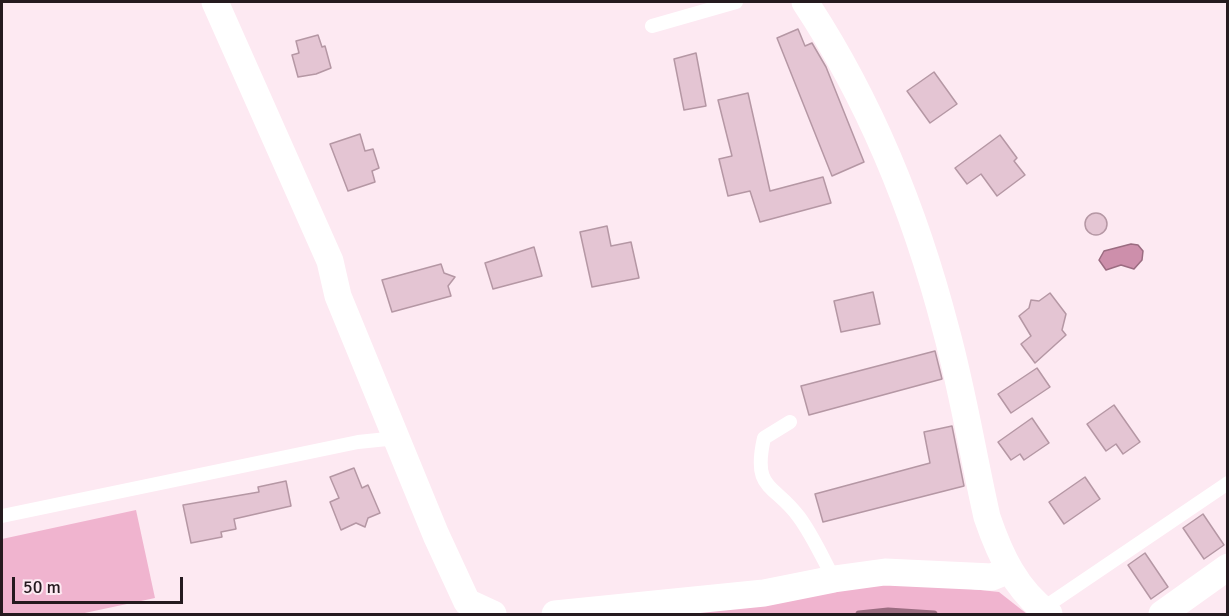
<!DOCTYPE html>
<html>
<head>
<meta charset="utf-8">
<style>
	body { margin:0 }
	#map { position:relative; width:1229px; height:616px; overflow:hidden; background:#fde9f2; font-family:Signika,sans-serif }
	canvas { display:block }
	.frame { position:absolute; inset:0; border:3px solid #251a1f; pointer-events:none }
	.scale { position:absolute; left:12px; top:577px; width:171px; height:27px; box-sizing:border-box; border:3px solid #251a1f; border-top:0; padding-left:8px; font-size:18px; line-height:21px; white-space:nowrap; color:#251a1f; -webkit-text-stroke:4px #fde9f2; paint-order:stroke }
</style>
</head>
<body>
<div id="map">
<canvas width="1229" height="616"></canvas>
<div class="frame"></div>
<div class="scale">50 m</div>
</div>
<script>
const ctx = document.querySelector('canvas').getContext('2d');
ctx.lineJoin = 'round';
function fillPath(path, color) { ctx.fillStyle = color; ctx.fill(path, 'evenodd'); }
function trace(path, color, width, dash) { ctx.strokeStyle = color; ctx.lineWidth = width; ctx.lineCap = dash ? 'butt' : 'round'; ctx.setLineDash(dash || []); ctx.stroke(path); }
const green = new Path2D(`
	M136 510 155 598 80 614H2V539Z
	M887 580 999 592 1027 614H654Z`);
const water = new Path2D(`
	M1131 244 1138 245 1143 251 1142 260 1134 269 1121 265 1106 270 1099 260 1104 251Z`);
const stream = new Path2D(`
	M859 614 888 611 934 614`);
const building = new Path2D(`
	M798 29 805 46 812 43 826 67 864 162 832 176 777 38Z
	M318 35 322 47 325 46 331 68 316 74 298 77 292 55 299 53 296 41Z
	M696 53 706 106 684 110 674 59Z
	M934 72 957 104 930 123 907 91Z
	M748 93 770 191 823 177 831 203 760 222 750 191 728 196 719 159 732 156 718 100Z
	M360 134 365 151 373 149 379 168 372 171 375 182 348 191 330 144Z
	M1000 135 1017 158 1014 161 1025 175 997 196 981 174 967 184 955 168Z
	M1085 224a11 11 0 1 1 22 0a11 11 0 1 1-22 0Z
	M607 226 611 246 631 242 639 278 592 287 580 232Z
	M534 247 542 276 493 289 485 263Z
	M441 264 444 273 455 277 448 286 451 296 392 312 382 280Z
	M873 292 880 324 841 332 834 301Z
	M1050 293 1066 314 1062 330 1066 335 1035 363 1021 344 1031 336 1019 316 1029 308 1031 300 1039 301Z
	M935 351 942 379 809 415 801 386Z
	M1037 368 1050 387 1011 413 998 394Z
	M1114 405 1140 442 1123 454 1116 444 1106 451 1087 424Z
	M1032 418 1049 443 1024 460 1020 454 1011 460 998 442Z
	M952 426 964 486 823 522 815 494 930 463 924 432Z
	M354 468 362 488 368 485 380 513 368 518 365 527 356 523 341 530 330 502 339 498 330 477Z
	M1085 477 1100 499 1064 524 1049 502Z
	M286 481 291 506 234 519 236 529 221 532 222 537 191 543 183 505 259 492 258 487Z
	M1203 514 1224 545 1204 559 1183 528Z
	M1145 553 1168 587 1151 599 1128 565Z`);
const lane = new Path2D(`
	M652 26 736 2
	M790 422 764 438C752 491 774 483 799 517 813 536 823 559 834 579
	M2 516 358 442 397 438
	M1042 609 1228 483`);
const street = new Path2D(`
	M215 2 330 261 338 296 436 535 467 602 493 614
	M805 2C871 102 916 214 946 330 963 392 973 455 987 517 1000 555 1016 590 1049 614
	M555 614 764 593 834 579 885 572 992 577 1009 570
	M1162 614 1228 567`);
fillPath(green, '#f0b4cf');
fillPath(water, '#cd8fab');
trace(water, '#9b6c81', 1.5);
trace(stream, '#9b6c81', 7);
fillPath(building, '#e4c5d3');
trace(building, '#b597a4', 1.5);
trace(lane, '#fff', 14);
trace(street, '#fff', 27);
</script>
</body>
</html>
